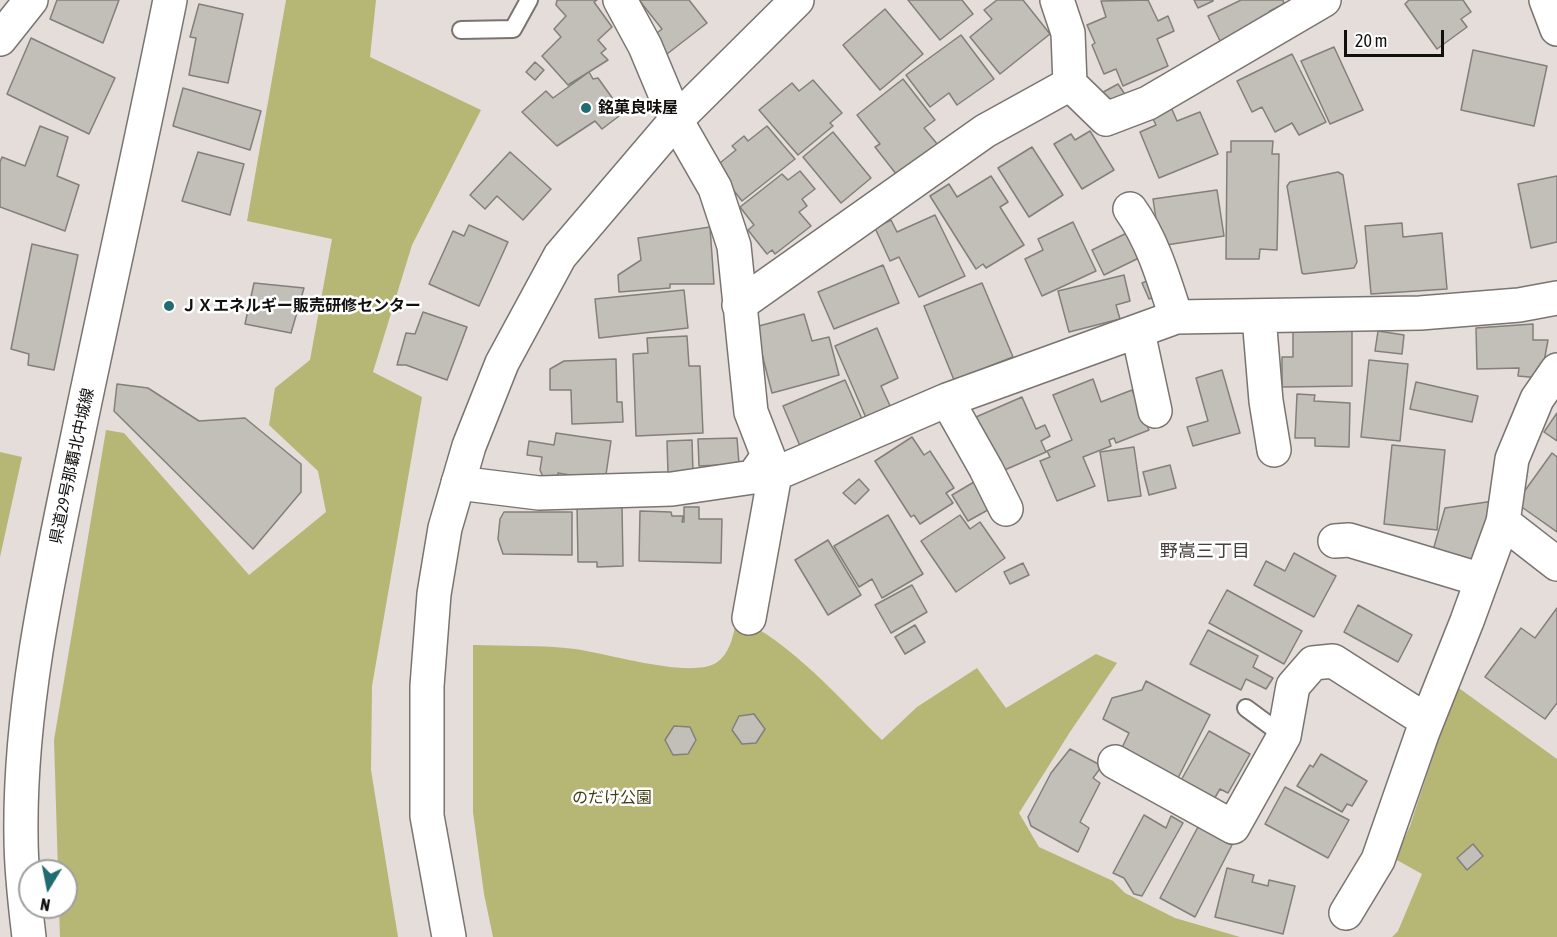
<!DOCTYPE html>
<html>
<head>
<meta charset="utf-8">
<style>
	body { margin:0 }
	#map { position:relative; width:1557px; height:937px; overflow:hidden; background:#e4ddda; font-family:"Asap Condensed",sans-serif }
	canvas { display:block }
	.north { position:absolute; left:18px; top:859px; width:60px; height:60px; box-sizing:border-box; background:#fff; border:2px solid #a09f9f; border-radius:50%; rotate:190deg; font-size:16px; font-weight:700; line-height:24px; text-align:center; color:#12100f }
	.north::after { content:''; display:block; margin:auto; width:21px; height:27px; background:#206c70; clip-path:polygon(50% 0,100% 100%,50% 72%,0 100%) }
	.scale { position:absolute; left:1344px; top:30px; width:100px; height:27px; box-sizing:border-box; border:3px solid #12100f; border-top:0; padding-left:8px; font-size:18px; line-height:21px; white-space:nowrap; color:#12100f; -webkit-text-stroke:4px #fff; paint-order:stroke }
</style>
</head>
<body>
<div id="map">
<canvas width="1557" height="937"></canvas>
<div class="north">N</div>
<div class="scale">20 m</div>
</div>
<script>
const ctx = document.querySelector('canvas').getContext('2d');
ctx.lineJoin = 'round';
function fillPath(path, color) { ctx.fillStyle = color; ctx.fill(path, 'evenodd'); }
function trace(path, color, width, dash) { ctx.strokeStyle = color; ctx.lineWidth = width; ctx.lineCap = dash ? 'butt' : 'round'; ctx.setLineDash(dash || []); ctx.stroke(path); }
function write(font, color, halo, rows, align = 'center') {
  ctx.font = font + ' "Asap Condensed","Noto Sans JP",sans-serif'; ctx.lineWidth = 5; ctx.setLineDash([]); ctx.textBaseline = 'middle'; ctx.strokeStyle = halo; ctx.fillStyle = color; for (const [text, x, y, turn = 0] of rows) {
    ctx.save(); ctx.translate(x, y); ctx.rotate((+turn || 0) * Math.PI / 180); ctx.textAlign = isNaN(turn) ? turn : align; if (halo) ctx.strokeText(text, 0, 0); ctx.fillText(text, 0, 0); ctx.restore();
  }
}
const green = new Path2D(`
	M286 0H376L370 57 481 110 412 245 373 372 422 397 372 686 371 770 398 937H60L59 907H66V871H58L54 740 106 430 124 433 249 575 326 512 318 471 269 425 275 388 310 360 332 239 247 221Z
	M0 452 22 457 0 557Z
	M737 618C790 641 840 699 882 740L917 707 977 668 1006 708 1096 654 1117 663 1070 732 1019 813 1039 847 1113 881 1125 893 1175 918 1240 937H493L484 894 473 812V645C507 646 542 645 575 649 606 653 690 679 716 663 731 653 733 635 737 618Z
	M1456 686 1557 759V937H1392L1398 931 1422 874 1395 859 1410 826Z`);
const building = new Path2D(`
	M57 0H119L103 43 50 19Z
	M557 0H597L594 2 612 27 598 40 606 49 601 53 608 60 568 85 542 56 561 37 554 29 566 16 556 5Z
	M639 0H689L707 23 667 54 653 36 662 29Z
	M908 0H962L973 14 940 40Z
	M997 0H1023L1050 34 1000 74 970 37 992 19 984 10Z
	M1148 0 1158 21 1168 16 1174 31 1157 39 1168 66 1123 86 1116 69 1104 74 1092 45 1095 43 1087 25 1106 17 1101 1Z
	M1194 0H1213V1L1198 8Z
	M1241 0H1283L1284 4 1270 11 1274 19 1222 45 1208 16Z
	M1409 0H1463L1471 12 1461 19 1467 27 1437 49 1405 4Z
	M199 4 243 14 228 83 189 75 196 38 190 37Z
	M885 9 923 54 880 90 843 45Z
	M961 35 994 79 957 105 949 93 930 107 906 75Z
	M31 38 115 78 89 134 7 94Z
	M1334 47 1363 110 1330 124 1301 61Z
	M1473 50 1547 66 1534 126 1461 110Z
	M1292 54 1326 122 1299 135 1292 123 1275 132 1262 107 1252 112 1237 81Z
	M535 62 544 70 535 80 526 72Z
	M589 72 593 79 598 78 623 113 602 129 595 121 557 146 522 112 546 91 553 98Z
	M903 79 935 120 924 128 938 145 904 184 875 147 880 144 857 115Z
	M813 80 842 113 830 123 833 126 798 155 759 110 792 83 799 91Z
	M1118 84 1130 102 1113 110 1096 96Z
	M183 88 261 111 250 150 173 126Z
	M1171 107 1177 121 1200 112 1218 154 1159 178 1140 132 1156 125 1151 115Z
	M40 126 68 137 57 176 79 185 65 231 0 207V162L2 157 25 166Z
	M767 126 795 159 742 201 715 167 736 150 732 146 744 136 748 141Z
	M1090 131 1114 170 1082 189 1054 144 1071 134 1075 140Z
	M833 132 871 178 841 203 803 157Z
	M1231 141H1273L1272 154H1279L1277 250 1260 249 1259 259H1226L1227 152H1231Z
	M1032 147 1063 195 1029 217 998 168Z
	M198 152 244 164 230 215 182 201Z
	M510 152 551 189 523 220 497 196 485 209 470 195Z
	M800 171 815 189 802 199 807 206 799 212 811 226 775 254 772 250 767 254 748 230 754 225 740 207 782 174 788 180Z
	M1338 172 1343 175 1357 262 1354 268 1304 274 1302 273 1287 186 1290 182Z
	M991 176 1008 202 1000 207 1024 245 986 268 983 264 976 269 930 196 949 184 957 197Z
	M1557 176V242L1531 248 1518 184Z
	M1217 190 1224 236 1160 246 1153 199Z
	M935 215 965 276 919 297 899 257 890 261 875 228 891 220 897 232Z
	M1073 222 1096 271 1042 296 1025 259 1043 250 1038 239Z
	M1402 223 1403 237 1442 233 1447 289 1371 294 1365 226Z
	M469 225 508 242 479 306 429 284 453 231 464 236Z
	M710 227 714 284H670V288L619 292 618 275 641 260 638 238Z
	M1131 231 1143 256 1104 275 1092 250Z
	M32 244 78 255 54 370 28 365 29 354 11 349Z
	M883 265 899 303 834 329 818 292Z
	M1124 275 1130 301 1116 305 1120 319 1069 332 1058 291Z
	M1152 279 1158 296 1149 299 1142 283Z
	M254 283 304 288 291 333 245 324Z
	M982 283 1013 357 954 380 924 306Z
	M684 290 688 328 599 338 595 299Z
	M423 312 467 327 447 380 406 365H397L406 333 415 334Z
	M804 314 812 341 829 337 839 375 772 393 755 327Z
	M1533 324V340H1548L1541 378 1518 376 1519 368 1477 369 1476 328Z
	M877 328 898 378 881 386 892 410 867 420 835 346Z
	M1293 331H1352V386L1282 387V357H1293Z
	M1378 331 1404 335 1402 354 1375 351Z
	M687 336 689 366H700L703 433 636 436 633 354 648 353 647 338Z
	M616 359 617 402H622L623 422 572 424 571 390H550V369L564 361Z
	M1369 360 1408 364 1400 441 1361 437Z
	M1222 370 1240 433 1193 446 1187 427 1208 421 1196 378Z
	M1093 379 1101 402 1132 390 1149 430 1116 443 1114 438 1109 440 1111 446 1083 457 1095 486 1057 501 1040 461 1050 457 1047 451 1072 440 1053 395Z
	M845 380 862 419 800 446 783 406Z
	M1416 382 1478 396 1472 422 1410 409Z
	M117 384 148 388 199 421 245 418 301 464V492L253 549 114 411Z
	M1297 394 1315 395 1314 401 1350 403 1349 447 1315 446V438H1295Z
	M1022 397 1036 429 1045 425 1050 436 1041 441 1046 452 1000 472 976 417Z
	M1557 413V441L1544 432Z
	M556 433 611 441 605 481 558 473 557 481 544 479 540 470 542 457 527 455 529 441 554 445Z
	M912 437 924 455 930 451 954 488 946 493 953 503 920 524 914 515 911 517 875 461Z
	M737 438 739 464 699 466 698 439Z
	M692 440 693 473H668L667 441Z
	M1392 445 1445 450 1437 530 1384 524Z
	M1134 447 1141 496 1108 501 1100 452Z
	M1552 453 1557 457V532L1516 503Z
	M1170 465 1176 488 1149 495 1143 472Z
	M859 479 869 490 855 504 843 493Z
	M979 479 995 506 968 521 952 495Z
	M1494 501 1475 566 1432 554 1445 508Z
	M577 506H622L623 566 597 567V562H578Z
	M684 507H699V519H722L721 563 639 561 640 511 671 512 672 516H683L682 522H684Z
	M504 512H572V555L503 554 498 539 500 519Z
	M888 515 923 574 882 598 872 579 859 587 834 546Z
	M960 515 970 529 980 522 1005 558 956 592 921 541Z
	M828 540 861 595 828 615 795 560Z
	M1294 553 1336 576 1314 617 1254 585 1266 561 1285 571Z
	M1023 563 1029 575 1010 584 1004 572Z
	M912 585 927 612 891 633 875 605Z
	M1227 590 1302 631 1284 664 1209 623Z
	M1358 605 1412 635 1398 662 1344 632Z
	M1557 608V703L1545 719 1485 677 1521 628 1535 638Z
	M915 625 925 642 905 654 895 637Z
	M1208 630 1258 656 1253 667 1273 678 1266 689 1246 679 1241 690 1190 664Z
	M1146 681 1210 715 1177 780 1120 752 1129 733 1103 719 1112 698 1142 690Z
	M754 714 765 729 756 743 742 744 732 730 739 716Z
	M674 726 690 727 696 740 688 754 673 755 665 740Z
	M1209 731 1250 754 1228 793 1220 789 1213 801 1180 782Z
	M1070 749 1102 766 1093 778 1100 783 1080 822 1089 828 1078 852 1031 826 1028 817 1051 773Z
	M1321 754 1367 781 1352 806 1347 804 1342 812 1297 786 1310 765 1313 767Z
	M1285 787 1349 820 1328 858 1265 824Z
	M1144 815 1166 828 1171 816 1183 823 1142 896 1134 894 1124 878 1113 873Z
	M1198 827 1232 845 1195 917 1160 898Z
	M1473 844 1483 856 1467 870 1457 858Z
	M1227 868 1254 875 1252 882 1268 886 1269 880 1295 886 1283 934 1215 917Z`);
const lane = new Path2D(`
	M461 30 513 29 529 0
	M1246 708 1284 736`);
const street = new Path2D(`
	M620 0 645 46 676 120 715 188 734 246 751 412 775 474 749 618
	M1057 0 1068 33 1070 84
	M1546 0 1557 29
	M0 39 31 0
	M1130 209C1153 241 1164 280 1176 317
	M739 305 985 131 1070 84 1106 119 1148 103 1324 0
	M1259 317 1266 401 1274 450
	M1138 332 1155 411
	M947 400 986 469 1006 509
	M775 474 947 400 1176 317 1420 313 1519 305 1557 298
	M458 483 539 493 672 489 753 477 768 456
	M1503 522 1557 564
	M1335 541 1349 540 1482 580
	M1115 762 1233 827 1284 736 1293 686 1313 663 1333 661 1427 721
	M1346 913 1378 860 1422 734 1467 621 1503 522 1512 459 1537 399 1557 370`);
const secondary = new Path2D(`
	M449 937 427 816V686L434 594 445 528 469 446 502 363 560 256 676 120 797 0`);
const primary = new Path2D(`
	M29 937C25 904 21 870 21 837 19 704 51 565 78 435 108 290 141 145 170 0`);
const markers = [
	[586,108,6,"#206c70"],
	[169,306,6,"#206c70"]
];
const poiNames = [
	["銘菓良味屋",598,108],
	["ＪＸエネルギー販売研修センター",181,306]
];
const streetNames = [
	["県道29号那覇北中城線",72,466,-78]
];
const parkNames = [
	["のだけ公園",612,798]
];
const neighbourhoodNames = [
	["野嵩三丁目",1205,551]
];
fillPath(green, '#b6b675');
fillPath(building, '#c2beb8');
trace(building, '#837f7a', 1.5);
trace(lane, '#7a7471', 20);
trace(street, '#7a7471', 36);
trace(secondary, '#7a7471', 36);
trace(primary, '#7a7471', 36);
trace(lane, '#fff', 16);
trace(street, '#fff', 33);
trace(secondary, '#fff', 33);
trace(primary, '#fff', 33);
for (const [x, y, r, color] of markers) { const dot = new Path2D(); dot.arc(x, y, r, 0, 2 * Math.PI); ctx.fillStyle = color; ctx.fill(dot); trace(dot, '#fff', 2); }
write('bold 16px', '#12100f', '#fff', poiNames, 'left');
write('16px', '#12100f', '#fff', streetNames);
write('16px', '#403f13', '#fff', parkNames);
write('18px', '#46403d', '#fff', neighbourhoodNames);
</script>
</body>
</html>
